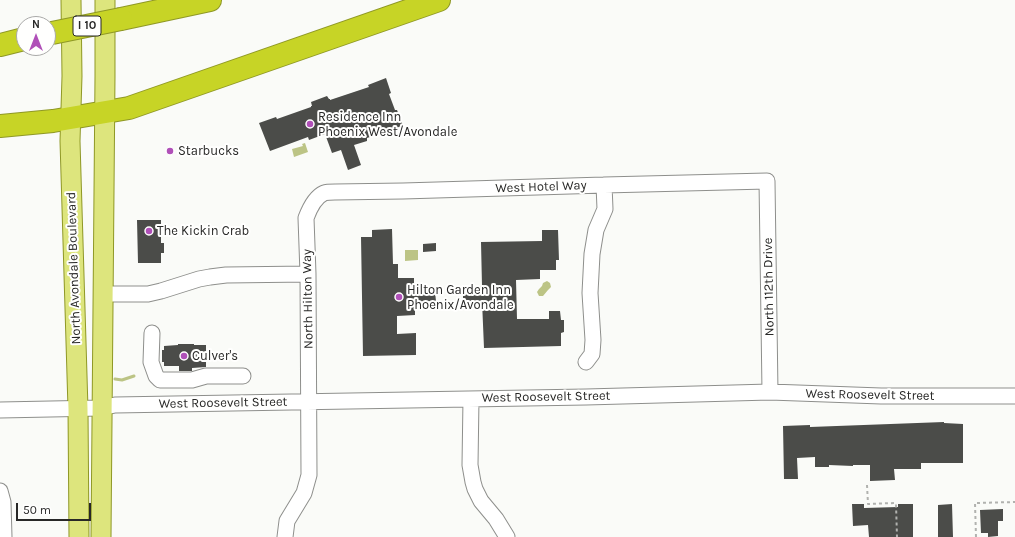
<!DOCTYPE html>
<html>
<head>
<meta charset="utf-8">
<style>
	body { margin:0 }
	#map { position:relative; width:1015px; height:537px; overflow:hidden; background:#fafbf8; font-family:Karla,sans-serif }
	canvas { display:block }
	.north { position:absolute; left:16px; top:16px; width:40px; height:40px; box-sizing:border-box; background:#fffffe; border:1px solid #a9a9a8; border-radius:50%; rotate:0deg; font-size:11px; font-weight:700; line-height:16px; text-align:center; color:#282827 }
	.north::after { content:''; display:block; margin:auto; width:14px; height:18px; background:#b050b8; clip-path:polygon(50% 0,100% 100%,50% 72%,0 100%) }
	.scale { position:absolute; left:16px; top:503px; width:75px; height:18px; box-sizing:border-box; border:2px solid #282827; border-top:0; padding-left:5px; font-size:12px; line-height:14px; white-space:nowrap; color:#282827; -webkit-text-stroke:3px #fffffe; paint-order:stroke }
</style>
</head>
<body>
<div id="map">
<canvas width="1015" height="537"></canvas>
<div class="north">N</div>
<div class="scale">50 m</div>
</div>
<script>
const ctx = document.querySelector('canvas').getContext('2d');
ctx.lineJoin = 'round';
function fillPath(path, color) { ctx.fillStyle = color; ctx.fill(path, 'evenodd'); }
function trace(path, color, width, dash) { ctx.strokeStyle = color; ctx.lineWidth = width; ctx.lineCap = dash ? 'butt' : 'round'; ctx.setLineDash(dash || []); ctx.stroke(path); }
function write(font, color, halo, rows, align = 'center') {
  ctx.font = font + ' Karla,sans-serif'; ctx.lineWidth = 4; ctx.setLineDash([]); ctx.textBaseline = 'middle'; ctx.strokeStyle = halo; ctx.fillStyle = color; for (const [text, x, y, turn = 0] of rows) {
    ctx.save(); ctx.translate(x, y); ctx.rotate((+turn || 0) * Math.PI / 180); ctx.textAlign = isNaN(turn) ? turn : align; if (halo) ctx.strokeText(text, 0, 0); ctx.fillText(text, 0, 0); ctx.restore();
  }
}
const water = new Path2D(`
	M305 143 308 152 294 157 292 149 303 146 302 144Z
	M405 250H418V260L405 261Z
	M547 281 550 283 551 287 548 290 543 296H539L537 292 539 289 542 286 543 283Z`);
const stream = new Path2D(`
	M115 379 122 380 134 376`);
const building = new Path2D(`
	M386 78 391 93 389 94 395 110H397L403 126 393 129 394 133 386 136 385 132 367 138V141L354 145 361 165 348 170 341 150 332 153 325 134 309 140 308 137 270 151 259 123 276 117 277 119 311 107V106H312L311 102 327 96 329 99H330V100L369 87 368 85Z
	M137 220H161V243H164V253H161V263H138Z
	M392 229 393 264H398V278H414V286L419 285 420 292H435L436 301 419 302 420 306H415V315L397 316V334L416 333V355L363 356 361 237H372V230Z
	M542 230H558L559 260H556V270H540V279L516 280 517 319H549V311H560L561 320H564V332L561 333V346L484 348 482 301H463V287L482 286 481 242 542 241Z
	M436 243V251L423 252V244Z
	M178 344H194V345H206V367L192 368V371H179V366H164V362H162V350H164V346L178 345Z
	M944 422V423L963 424V463H921V469H894L895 480 870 481V465H853V466L829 465V467H815V457L797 458 798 479H784L783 426 810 425V427Z
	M852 504H864V508L898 507V504H913V537H869L868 525 853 526Z
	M952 504 953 537H938V505Z
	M1003 509V521H998V536L988 537V533H981L980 510Z`);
const path = new Path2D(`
	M867 485 868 504 895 503 896 504 897 537
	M976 537 975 503 1015 502`);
const minor = new Path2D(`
	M103 294H148L161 291 199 279 210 277 226 275 308 274
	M152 333 151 362 156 376 160 380H192L206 376H243
	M586 362 592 354 593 340 590 293 592 254 596 230 605 209 604 185
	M471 399 470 465 473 482 475 489 481 501 496 519 507 537
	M0 410 101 408 115 405 586 397 770 392 881 396H1015
	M0 491 3 502 4 537
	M285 537 287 521 304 493 309 475 308 274 306 218C309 210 315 197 324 193 327 192 332 192 335 192L403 191 604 185 767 181 770 392`);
const major = new Path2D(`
	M71 0 72 76 70 141 78 409 79 537
	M101 537 105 76V0`);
const highway = new Path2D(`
	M121 19 210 0
	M0 45 24 39
	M0 126 53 121 129 108 439 0`);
const highwayBridge = new Path2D(`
	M52 33 121 19`);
const markers = [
	[310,124,4,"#b050b8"],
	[170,151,4,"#b050b8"],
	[149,231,4,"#b050b8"],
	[399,297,4,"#b050b8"],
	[184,356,4,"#b050b8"]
];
const shields = [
	[87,26,28]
];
const shieldNames = [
	["I 10",87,26]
];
const poiNames = [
	["Residence Inn",318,117],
	["Phoenix West/Avondale",318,132],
	["Starbucks",178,151],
	["The Kickin Crab",157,231],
	["Hilton Garden Inn",407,290],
	["Phoenix/Avondale",407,305],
	["Culver's",192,356]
];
const streetNames = [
	["West Hotel Way",541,187,-2],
	["North Avondale Boulevard",74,268,-92],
	["North 112th Drive",769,287,-91],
	["North Hilton Way",308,299,-91],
	["West Roosevelt Street",870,395,1],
	["West Roosevelt Street",546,397,-1],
	["West Roosevelt Street",223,403,-1]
];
fillPath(water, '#bcc485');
trace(stream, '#bcc485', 3);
fillPath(building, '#4b4c49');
trace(minor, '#8e8f8c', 17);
trace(major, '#8f9826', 21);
trace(highway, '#8f9826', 24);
trace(path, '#b1b2af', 2, [3, 3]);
trace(minor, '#fff', 15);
trace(major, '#dde57d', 19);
trace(highway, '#c7d426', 22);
trace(highwayBridge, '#8f9826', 24, []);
trace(highwayBridge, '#c7d426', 22);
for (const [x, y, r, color] of markers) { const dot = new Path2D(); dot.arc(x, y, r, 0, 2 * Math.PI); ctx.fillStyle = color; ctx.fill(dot); trace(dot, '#fffffe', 1.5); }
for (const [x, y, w] of shields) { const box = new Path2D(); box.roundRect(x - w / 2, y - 10, w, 20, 3); ctx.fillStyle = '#fffffe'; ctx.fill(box); trace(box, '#282827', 1); }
write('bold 12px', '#282827', null, shieldNames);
write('13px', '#282827', '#fffffe', poiNames, 'left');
write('13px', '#282827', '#fffffe', streetNames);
</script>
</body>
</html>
